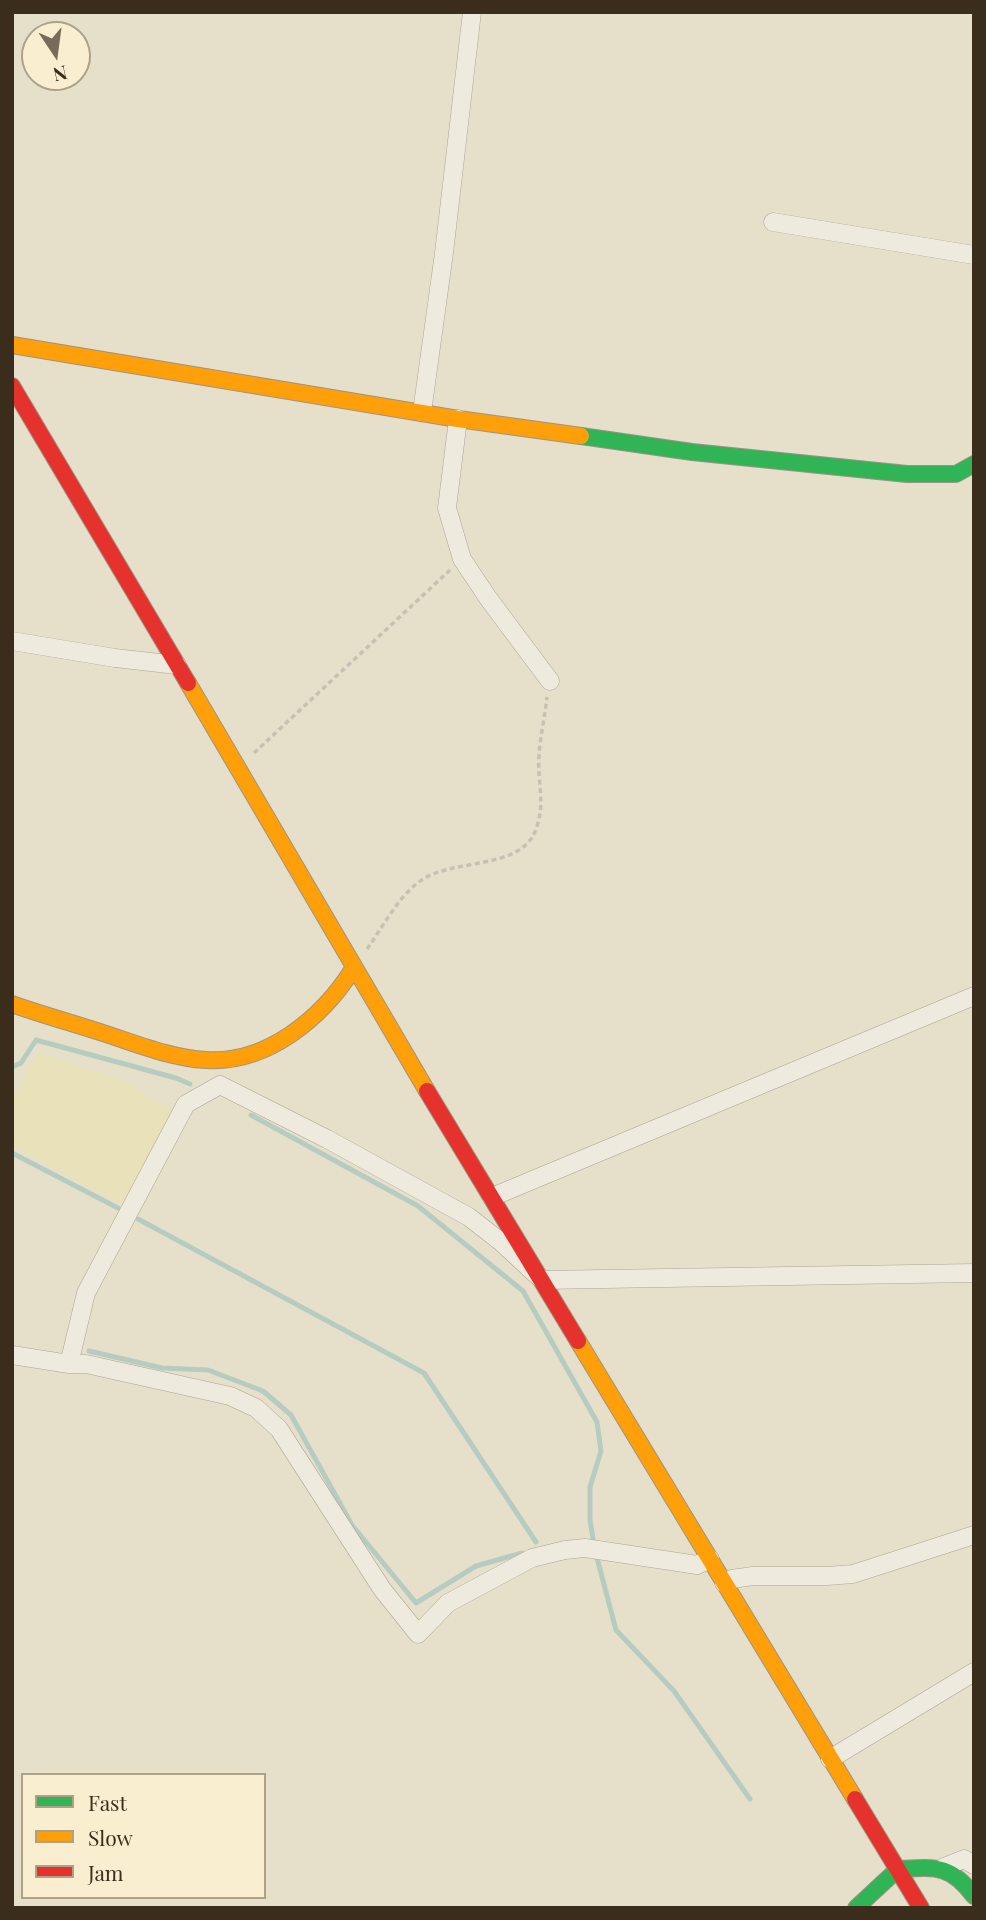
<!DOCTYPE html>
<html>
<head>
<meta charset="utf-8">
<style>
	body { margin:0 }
	#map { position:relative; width:986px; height:1920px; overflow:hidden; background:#e6e0cb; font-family:"Playfair Display",serif }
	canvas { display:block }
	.frame { position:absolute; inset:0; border:14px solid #3b2d1c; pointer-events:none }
	.legend { position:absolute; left:21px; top:1773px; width:245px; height:126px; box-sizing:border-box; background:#f9efd0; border:2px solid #ada188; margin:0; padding:9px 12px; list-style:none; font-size:21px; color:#3b2d1c }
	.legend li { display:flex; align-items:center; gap:14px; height:35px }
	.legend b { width:35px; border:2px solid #ada188 }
	.north { position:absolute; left:21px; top:21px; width:70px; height:70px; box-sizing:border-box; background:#f9efd0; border:2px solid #ada188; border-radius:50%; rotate:167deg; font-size:19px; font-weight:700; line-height:28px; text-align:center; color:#3b2d1c }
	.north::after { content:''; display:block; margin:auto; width:24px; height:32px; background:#776c59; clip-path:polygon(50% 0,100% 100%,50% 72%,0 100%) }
</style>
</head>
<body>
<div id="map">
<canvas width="986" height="1920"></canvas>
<div class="frame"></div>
<ul class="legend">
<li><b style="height:9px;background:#30b455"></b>Fast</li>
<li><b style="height:9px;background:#ff9f0a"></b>Slow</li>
<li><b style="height:9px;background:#e5322d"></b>Jam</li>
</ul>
<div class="north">N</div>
</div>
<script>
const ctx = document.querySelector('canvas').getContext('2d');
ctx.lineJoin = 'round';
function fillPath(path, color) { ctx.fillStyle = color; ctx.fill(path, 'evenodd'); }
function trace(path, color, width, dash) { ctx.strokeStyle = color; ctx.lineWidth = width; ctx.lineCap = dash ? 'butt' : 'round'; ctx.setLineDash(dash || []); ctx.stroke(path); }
const farmland = new Path2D(`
	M38 1052 122 1080 170 1109 171 1115 124 1206 12 1146V1100Z`);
const stream = new Path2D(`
	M12 1067 21 1063 36 1040 176 1078 190 1084
	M251 1115 418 1206 523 1291 597 1422 601 1451 590 1487V1520L594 1545
	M12 1153 118 1208
	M138 1219 424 1373 536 1542
	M89 1351 162 1368 208 1370 263 1391 291 1415 352 1525 416 1603 476 1566 522 1553
	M596 1554 616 1630 674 1691 750 1799`);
const path = new Path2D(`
	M254 753 450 570
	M367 949C383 927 397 898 419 882 450 857 521 872 536 829 546 802 537 782 539 756 540 736 545 717 547 697`);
const street = new Path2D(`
	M773 222 974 255
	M422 412 444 253 472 12
	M458 419 447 508 462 559 488 598 550 681
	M12 641 115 658 177 665
	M220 1085 327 1139 469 1217 501 1242 542 1280 974 1273
	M492 1197 974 996
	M12 1355 69 1364H86L230 1396 256 1408 279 1429 382 1589 418 1634 448 1603 532 1558 565 1550 585 1548 697 1565 710 1559
	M69 1364 86 1293 186 1104 220 1085
	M724 1583 732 1579 753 1576H827L853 1574 974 1535
	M830 1759 974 1672
	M944 1867 964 1859 974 1865`);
const fast = new Path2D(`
	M581 436 692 452 907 474H956L974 464
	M856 1908 898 1869C935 1867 950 1864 974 1896`);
const slow = new Path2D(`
	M12 345 458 419 581 436
	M188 683 427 1091
	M12 1004C42 1015 73 1023 103 1033 137 1044 171 1058 206 1060 267 1064 322 1018 353 969
	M578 1341 855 1799`);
const jam = new Path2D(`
	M12 386 188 683
	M427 1091 578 1341
	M855 1799 921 1908`);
fillPath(farmland, '#e8e1ba');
trace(stream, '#b7ccc0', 5);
trace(street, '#aba494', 19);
trace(fast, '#9b9485', 18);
trace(slow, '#9b9485', 18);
trace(jam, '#9b9485', 18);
trace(path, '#c7c1b4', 3.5, [5, 3.5]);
trace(street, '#eeeade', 18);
trace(fast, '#30b455', 16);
trace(slow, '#ff9f0a', 16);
trace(jam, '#e5322d', 16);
</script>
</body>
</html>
